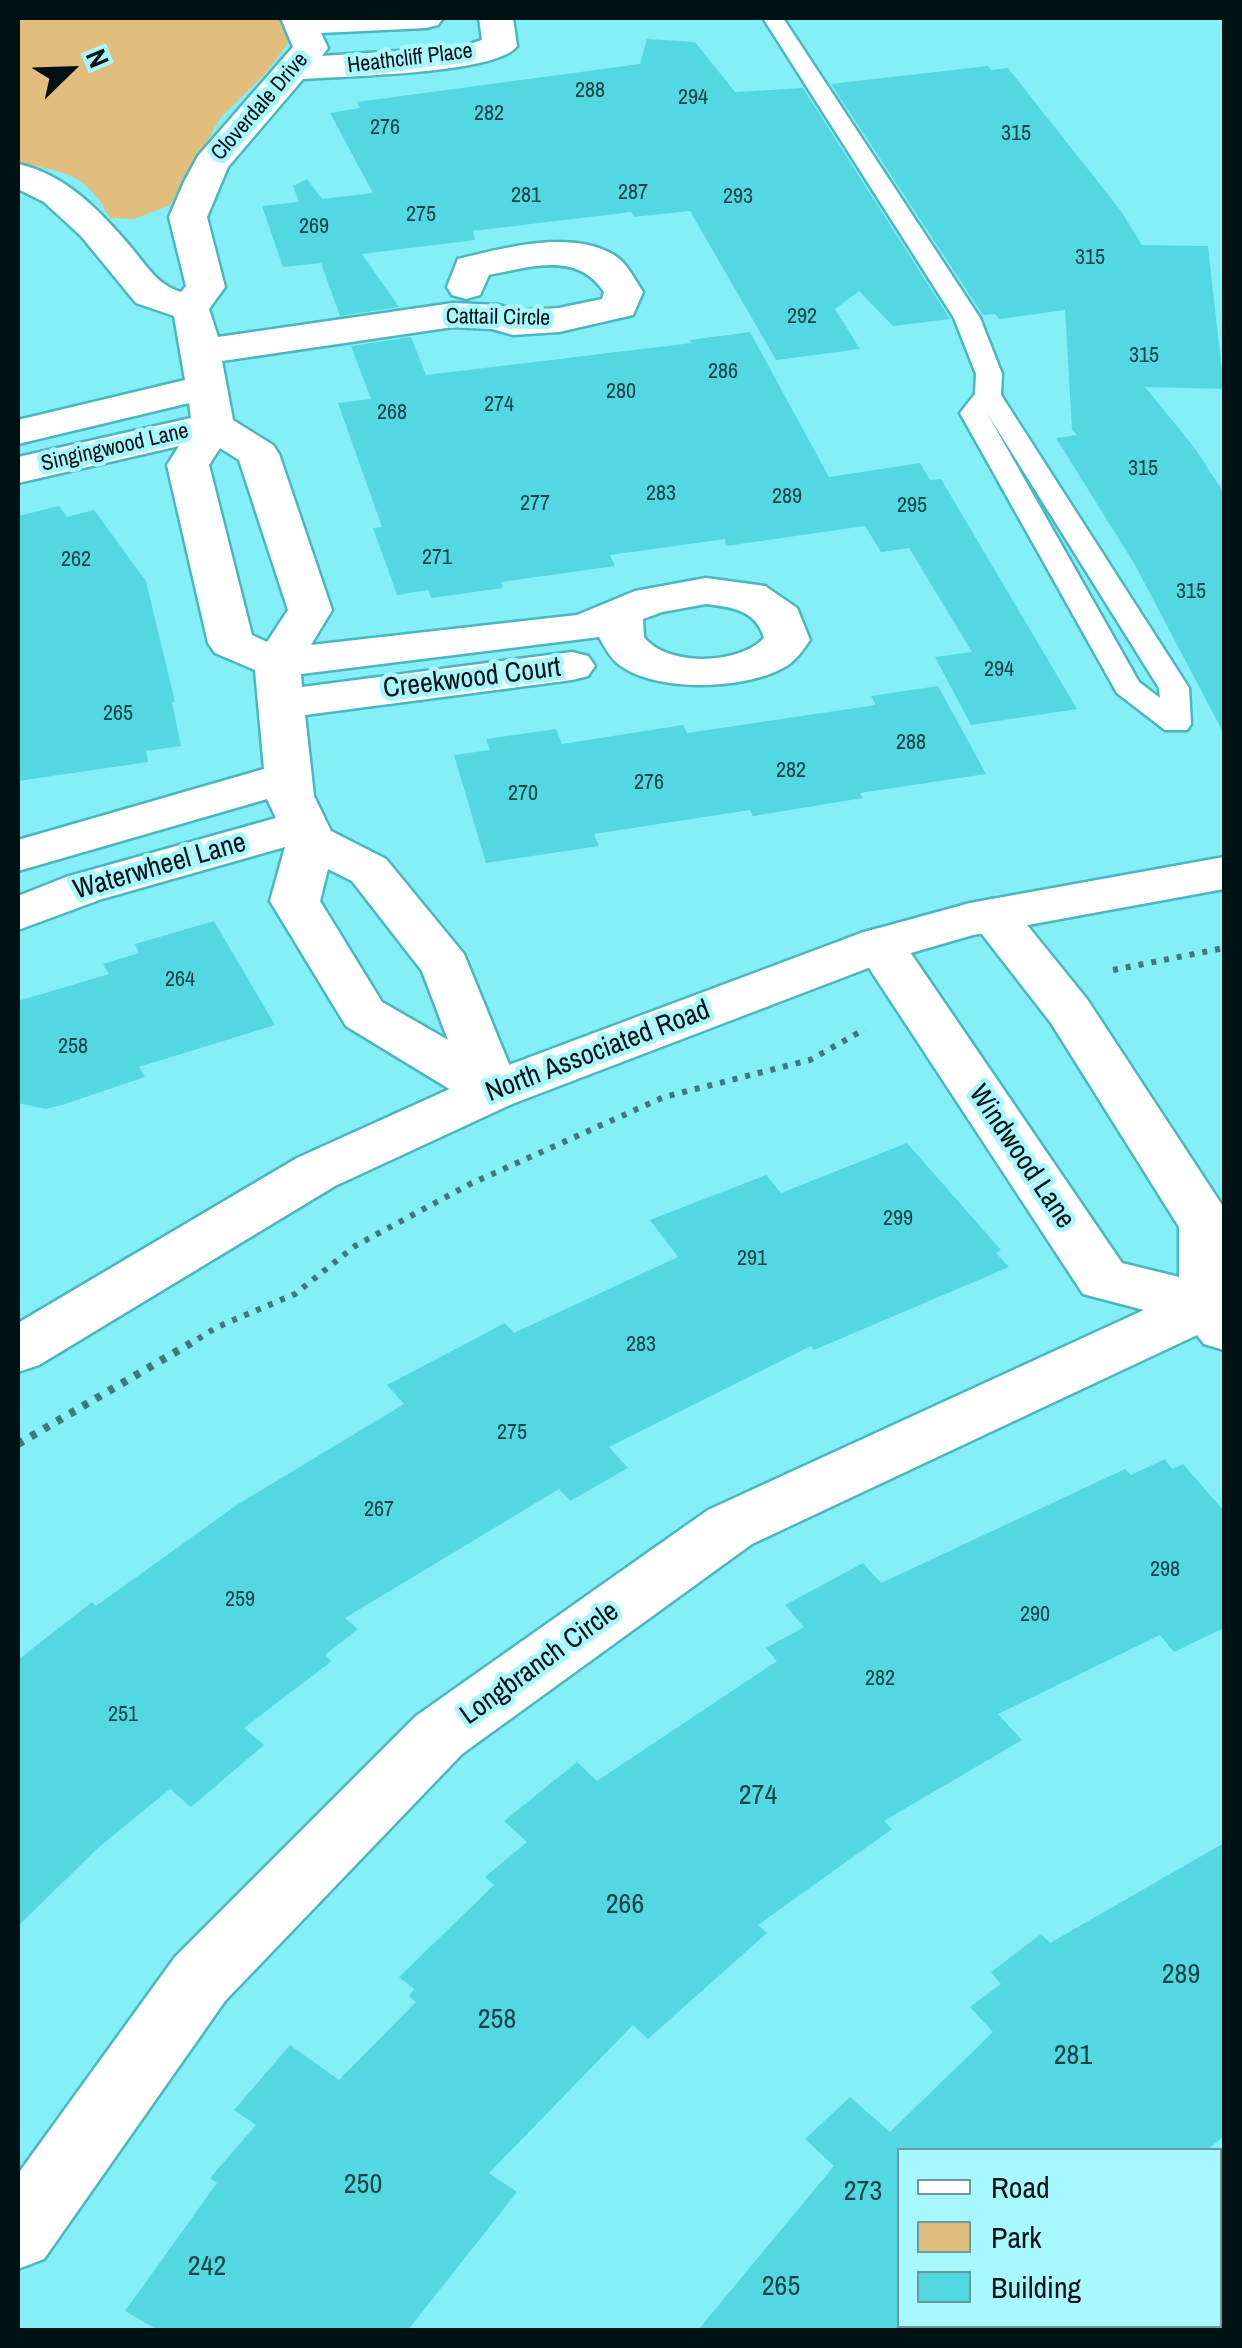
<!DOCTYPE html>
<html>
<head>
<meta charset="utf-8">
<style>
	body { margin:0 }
	#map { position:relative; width:1242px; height:2348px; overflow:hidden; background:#85eff7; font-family:"Archivo Narrow",sans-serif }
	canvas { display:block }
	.frame { position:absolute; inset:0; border:20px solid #001113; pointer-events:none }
	.legend { position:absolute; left:897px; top:2148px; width:325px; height:180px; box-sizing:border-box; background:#a8f8ff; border:2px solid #659ca1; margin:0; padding:12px 18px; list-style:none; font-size:30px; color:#001113 }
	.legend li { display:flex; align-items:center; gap:20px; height:50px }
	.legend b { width:50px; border:2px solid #659ca1 }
	.north { position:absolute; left:20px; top:20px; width:100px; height:100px; -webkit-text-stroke:8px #a8f8ff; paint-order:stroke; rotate:67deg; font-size:28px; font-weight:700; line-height:40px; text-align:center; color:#001113 }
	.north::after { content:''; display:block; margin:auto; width:35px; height:45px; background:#001113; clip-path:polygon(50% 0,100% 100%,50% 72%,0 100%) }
</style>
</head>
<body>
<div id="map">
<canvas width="1242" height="2348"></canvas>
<div class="frame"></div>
<ul class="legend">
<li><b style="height:12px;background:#fff"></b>Road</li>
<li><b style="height:28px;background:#e1be7d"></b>Park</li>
<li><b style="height:28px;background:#53d8e2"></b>Building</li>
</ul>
<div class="north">N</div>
</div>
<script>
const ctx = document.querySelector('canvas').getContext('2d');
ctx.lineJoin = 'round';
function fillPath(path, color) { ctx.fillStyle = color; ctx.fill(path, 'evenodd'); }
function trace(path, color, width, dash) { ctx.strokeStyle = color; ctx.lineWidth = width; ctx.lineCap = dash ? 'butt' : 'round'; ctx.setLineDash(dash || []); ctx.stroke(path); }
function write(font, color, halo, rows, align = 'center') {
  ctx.font = font + ' "Archivo Narrow",sans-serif'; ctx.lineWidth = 9; ctx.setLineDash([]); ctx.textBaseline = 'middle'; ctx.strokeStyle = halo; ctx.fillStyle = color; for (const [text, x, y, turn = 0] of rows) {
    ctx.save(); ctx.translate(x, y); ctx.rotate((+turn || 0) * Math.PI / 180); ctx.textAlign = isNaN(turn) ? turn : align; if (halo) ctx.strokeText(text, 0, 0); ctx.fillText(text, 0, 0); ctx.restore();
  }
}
const green = new Path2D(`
	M31 18H281L292 38 265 74 221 117 170 205 134 219 110 218C85 172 65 172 18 163V19Z`);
const building = new Path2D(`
	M647 39 695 42 735 92 803 88 950 319 893 326 859 291 835 309 860 349 776 360 690 211 634 217 631 212 473 231 475 240 362 254 399 307 340 316 321 263 283 267 262 206 299 202 293 186 307 179 322 199 373 193 330 113 360 108 357 102 640 64Z
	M988 66 991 70 1008 68 1121 211 1142 245 1208 246 1224 389 1145 387 1194 447 1224 493V734L1135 565 1056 438 1077 435 1072 429 1065 310 999 319 995 314 983 315 831 84Z
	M750 332 829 477 920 463 930 480 941 479 1077 709 971 725 935 657 972 652 909 548 881 552 865 526 726 546 725 539 610 555 615 566 501 582 503 588 431 598 428 590 397 595 373 528 382 527 338 403 371 399 351 346 411 337 426 375 692 343 690 340Z
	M59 506 67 517 94 510 146 581 175 702H172L181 746 146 751 148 762 18 781V516Z
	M938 686 986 774 860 793 863 798 753 816 750 810 594 834 599 846 486 863 454 755 490 750 486 739 556 729 562 744 683 725 687 733 876 705 871 696Z
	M214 921 275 1025 139 1067 145 1077 62 1105 46 1109 18 1103V1001L109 974 103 964 139 953 135 944Z
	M907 1143 1001 1250 996 1253 1009 1267 814 1350 811 1346 609 1447 628 1468 570 1501 559 1489 345 1618 358 1629 325 1655 332 1661 244 1728 264 1745 191 1807 170 1789 98 1848 18 1926V1660L92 1602 96 1606 238 1504 404 1404 387 1385 505 1323 514 1333 678 1257 650 1220 766 1175 781 1193Z
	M1165 1459 1172 1469 1183 1464 1224 1511V1628L1174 1652 1160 1635 998 1714 1022 1740 884 1821 892 1829 758 1925 767 1933 648 2039 633 2025 489 2173 517 2192 408 2330H158L125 2311 217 2183 210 2178 256 2125 234 2110 290 2045 339 2080 416 2002 409 1996 414 1989 399 1977 494 1885 485 1877 527 1842 504 1821 577 1762 597 1781 777 1661 766 1648 804 1627 785 1605 863 1563 881 1583 1125 1469 1131 1475Z
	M1224 1843V2136L1207 2150H900V2330H698L834 2166 805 2139 850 2097 890 2132 993 2032 970 2007 1001 1984 991 1972 1041 1934 1050 1943Z`);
const pathFar1 = new Path2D(`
	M1113 970 1224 948
	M187 1346 217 1327 295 1294 355 1246 470 1184 664 1097 810 1060 865 1029`);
const path = new Path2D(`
	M18 1444 191 1343`);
const service = new Path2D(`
	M763 18H783L980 318 1002 374 1001 395 1189 688 1191 724 1187 730H1165L1117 693 960 413 975 394 976 374 954 318ZM987 413 1159 688 1160 698 1139 682Z`);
const minor = new Path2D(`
	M281 18H443L438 25 426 28 321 33 328 48 322 56 460 47 482 40 479 18H513L517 46C498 74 342 76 303 79L228 167 207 217 225 287 209 309 218 337 453 303 499 305 518 311 559 308 602 299 604 292C577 251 531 267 489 275L480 295 466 299 452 295 447 287 458 259C503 248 571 229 614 255 627 263 635 280 643 292L633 315 559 332 513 335 492 329 453 327 222 361 233 420 273 445 279 454 332 610 311 645 577 615 635 591 706 578 765 586 797 608 810 640C803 650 794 663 783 668 743 690 653 693 617 663 609 656 604 646 599 637L301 674 302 687 572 652 588 656 595 666 588 676 572 680 305 715 314 796 331 831 386 859 464 954 520 1091 512 1104 493 1109 474 1104 346 1026 270 901 285 847 102 899 18 930V896L66 877 276 818 267 799 18 871V840L264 769 255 670 215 653 208 643 167 465 179 446 18 483V457L191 418 189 403 18 444V420L185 380 174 316 136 303 81 236 44 202 18 189V164C65 174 99 210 130 246 146 265 157 285 181 292L186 286 169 217 184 182 198 156 293 47ZM220 448 239 460 288 610 267 642 252 635 209 465ZM706 604C732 607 756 610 764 638 739 665 667 667 644 637L643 619 662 612ZM328 869 352 881 422 971 448 1040 382 1002 320 901Z
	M992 899 1010 904 1087 999 1224 1208V1350L1204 1344 1197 1335 752 1544 462 1754 225 2001 44 2259 18 2269V2174L175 1957 416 1716 708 1510 1144 1310 1083 1294 854 945 861 933 879 928 897 933 1122 1263 1179 1277V1227L1051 1023 967 915 974 904Z`);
const tertiary = new Path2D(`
	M1224 857V889L973 935 897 957 512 1104 335 1186 39 1365 18 1372V1323L297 1158 474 1078 861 933 970 903Z`);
const farStreetnames = [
	["Heathcliff Place",410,59,-7],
	["Cloverdale Drive",260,107,-49],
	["Cattail Circle",498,318,1],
	["Singingwood Lane",115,448,-13]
];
const numberNames = [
	["288",590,91],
	["294",693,98],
	["282",489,114],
	["276",385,128],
	["315",1016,134],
	["287",633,193],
	["281",526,196],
	["293",738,197],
	["275",421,215],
	["269",314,227],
	["315",1090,258],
	["292",802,317],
	["315",1144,356],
	["286",723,372],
	["280",621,392],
	["274",499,405],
	["268",392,413],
	["315",1143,469],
	["283",661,494],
	["289",787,497],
	["277",535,504],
	["295",912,506],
	["271",437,558],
	["262",76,560],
	["315",1191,592],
	["294",999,670],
	["265",118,714],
	["288",911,743],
	["282",791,771],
	["276",649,783],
	["270",523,794],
	["264",180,980],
	["258",73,1047],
	["299",898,1219],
	["291",752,1259],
	["283",641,1345],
	["275",512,1433],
	["267",379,1510],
	["298",1165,1570],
	["259",240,1600],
	["290",1035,1615],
	["282",880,1679],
	["251",123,1715]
];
const streetNames = [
	["Creekwood Court",472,679,-7],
	["Waterwheel Lane",160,867,-16],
	["North Associated Road",598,1052,-21],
	["Windwood Lane",1021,1157,56],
	["Longbranch Circle",540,1664,-36]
];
const nearNumbernames = [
	["274",758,1796],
	["266",625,1905],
	["289",1181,1975],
	["258",497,2020],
	["281",1073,2056],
	["250",363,2185],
	["273",863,2192],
	["242",207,2267],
	["265",781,2287]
];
fillPath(green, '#e1be7d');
fillPath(building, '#53d8e2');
trace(service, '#4ab7c0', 5);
trace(minor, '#4ab7c0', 5);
trace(tertiary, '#4ab7c0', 5);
trace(pathFar1, '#3e797e', 6, [5, 8]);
trace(path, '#3e797e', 8, [6, 9]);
fillPath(service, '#fff');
fillPath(minor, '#fff');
fillPath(tertiary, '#fff');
write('22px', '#001113', '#a8f8ff', farStreetnames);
write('22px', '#154347', null, numberNames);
write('28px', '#001113', '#a8f8ff', streetNames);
write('28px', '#154347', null, nearNumbernames);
</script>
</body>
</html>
